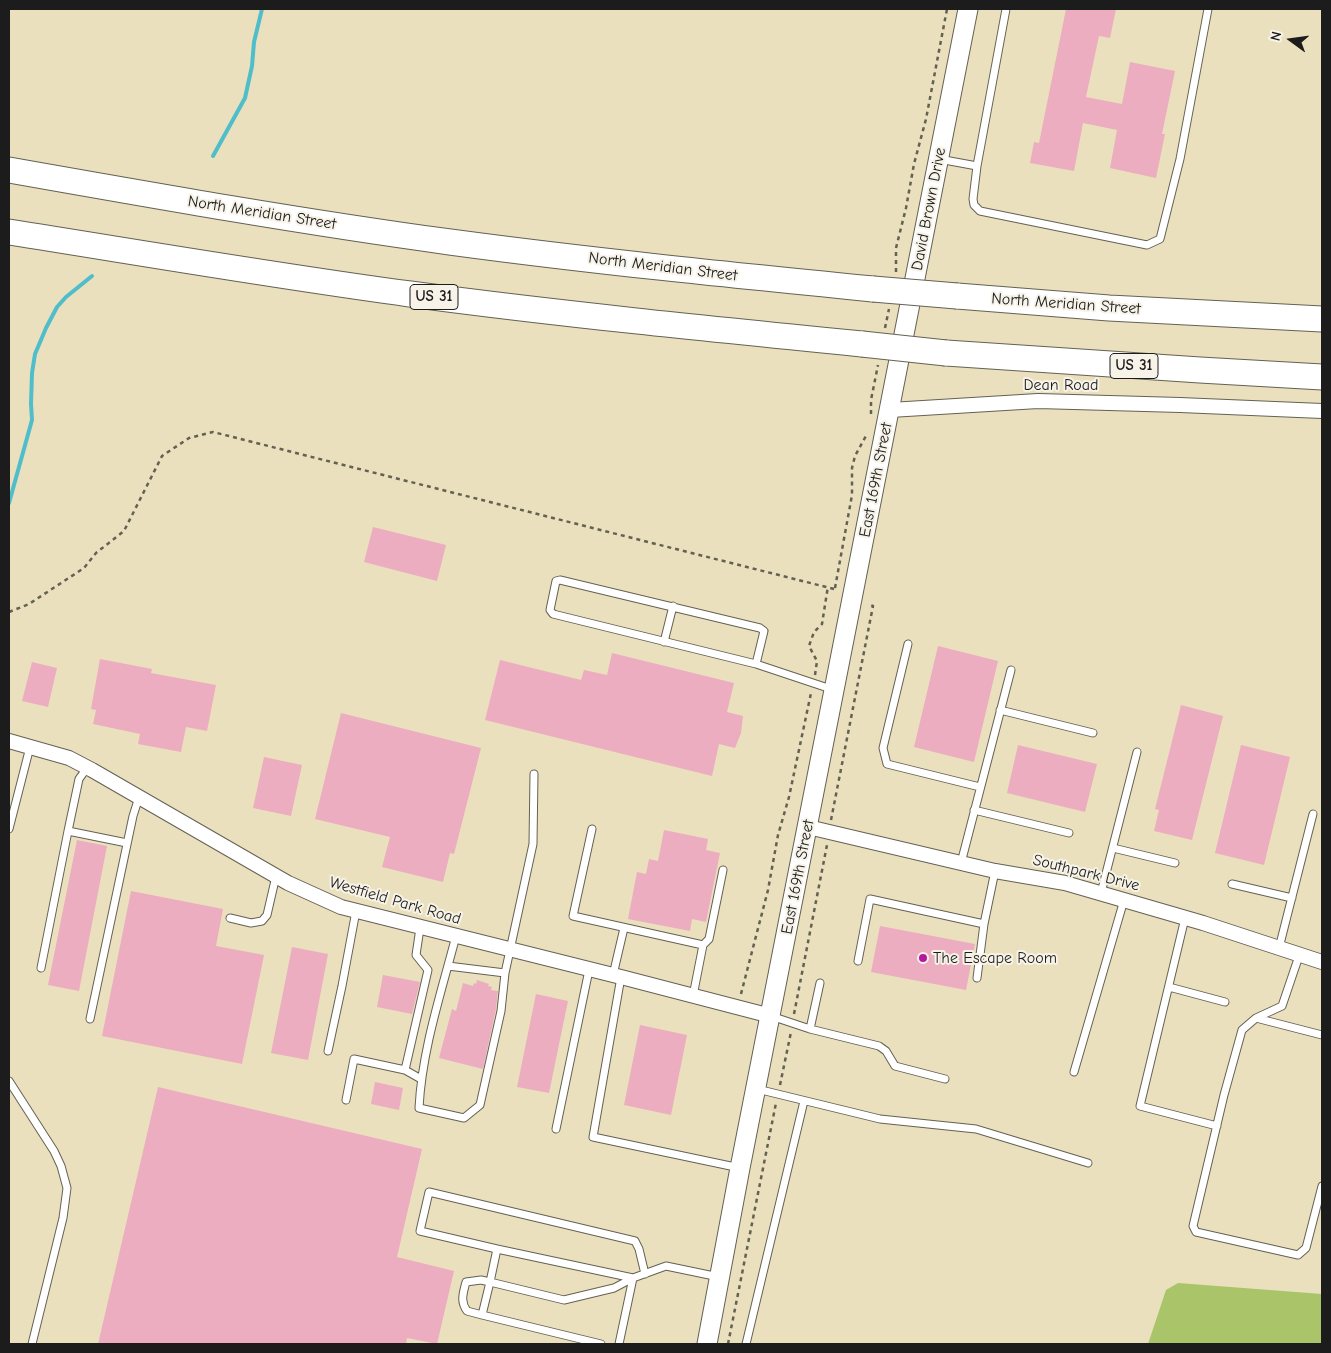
<!DOCTYPE html>
<html>
<head>
<meta charset="utf-8">
<style>
	body { margin:0 }
	#map { position:relative; width:1331px; height:1353px; overflow:hidden; background:#eae0bd; font-family:"Comic Neue",sans-serif }
	canvas { display:block }
	.frame { position:absolute; inset:0; border:10px solid #1c1c1c; pointer-events:none }
	.north { position:absolute; left:1266px; top:15px; width:50px; height:50px; -webkit-text-stroke:4px #f7f3e8; paint-order:stroke; rotate:284deg; font-size:14px; font-weight:700; line-height:20px; text-align:center; color:#1c1c1c }
	.north::after { content:''; display:block; margin:auto; width:18px; height:22px; background:#1c1c1c; clip-path:polygon(50% 0,100% 100%,50% 72%,0 100%) }
</style>
</head>
<body>
<div id="map">
<canvas width="1331" height="1353"></canvas>
<div class="frame"></div>
<div class="north">N</div>
</div>
<script>
const ctx = document.querySelector('canvas').getContext('2d');
ctx.lineJoin = 'round';
function fillPath(path, color) { ctx.fillStyle = color; ctx.fill(path, 'evenodd'); }
function trace(path, color, width, dash) { ctx.strokeStyle = color; ctx.lineWidth = width; ctx.lineCap = dash ? 'butt' : 'round'; ctx.setLineDash(dash || []); ctx.stroke(path); }
function write(font, color, halo, rows, align = 'center') {
  ctx.font = font + ' "Comic Neue",sans-serif'; ctx.lineWidth = 4; ctx.setLineDash([]); ctx.textBaseline = 'middle'; ctx.strokeStyle = halo; ctx.fillStyle = color; for (const [text, x, y, turn = 0] of rows) {
    ctx.save(); ctx.translate(x, y); ctx.rotate((+turn || 0) * Math.PI / 180); ctx.textAlign = isNaN(turn) ? turn : align; if (halo) ctx.strokeText(text, 0, 0); ctx.fillText(text, 0, 0); ctx.restore();
  }
}
const green = new Path2D(`
	M1178 1283 1322 1294V1344H1148L1166 1290Z`);
const stream = new Path2D(`
	M213 156 245 98 252 66 254 42 262 9
	M9 503 32 420 31 404 32 373 35 354 46 328 57 307 66 297 92 276`);
const building = new Path2D(`
	M1066 9H1116L1110 38 1099 36 1086 97 1122 104 1130 62 1175 71 1162 134H1165L1156 178 1110 168 1117 130 1083 123 1074 171 1030 163 1034 142 1039 143Z
	M373 527 446 545 437 581 364 562Z
	M938 646 998 661 974 762 914 747Z
	M612 653 734 683 727 712 743 716 741 733 735 748 719 744 712 776 485 720 500 660 581 680 584 670 607 675Z
	M100 659 152 669 151 673 216 685 207 731 186 727 181 752 138 744 140 734 93 724 96 710 91 709Z
	M32 662 57 668 48 707 22 701Z
	M1181 705 1223 716 1192 840 1154 831 1159 810 1155 809Z
	M341 713 481 748 454 854 450 853 443 882 382 867 390 837 315 819Z
	M1018 745 1097 764 1085 812 1007 793Z
	M1241 745 1290 757 1264 865 1215 853Z
	M264 757 302 765 291 816 253 808Z
	M664 830 708 839 706 850 720 853 706 922 692 919 690 931 628 919 637 872 646 874 649 859 658 861Z
	M77 840 107 846 79 991 48 985Z
	M131 891 223 909 216 946 264 955 242 1064 102 1036Z
	M880 926 975 944 966 990 871 972Z
	M292 947 328 954 308 1060 271 1053Z
	M383 975 420 982 412 1014 377 1007Z
	M477 980 489 984 488 986 492 987 491 990 498 991 496 1009 483 1069 439 1058 452 1009 456 1011 463 983 473 986 474 983 476 984Z
	M536 994 568 1001 549 1093 517 1087Z
	M640 1025 687 1035 671 1115 624 1105Z
	M375 1082 403 1088 399 1110 371 1104Z
	M158 1087 422 1149 397 1257 454 1271 437 1344 407 1338 406 1344H98Z`);
const path = new Path2D(`
	M896 272V248L906 208 914 164 926 119 947 9
	M885 328 889 309
	M871 414V400L878 365
	M835 588 852 495V468L855 456 867 434
	M9 612 29 604 84 568 96 553 124 531 162 456 189 438 213 432 838 590
	M815 675 817 661 809 646 814 632 822 624 828 586
	M831 820 873 606 868 604
	M741 994 768 890 778 835 789 797 811 693
	M794 1014 827 845
	M780 1085 791 1032
	M728 1344 776 1103`);
const lane = new Path2D(`
	M939 159 977 166 973 199 974 205 980 211 1147 245 1160 239 1180 159 1208 9
	M977 166 1006 9
	M664 642 673 606
	M908 644 883 748 887 764 980 787
	M756 664 764 631 760 628 560 580 556 581 550 610 553 614 756 664 834 690
	M1000 710 1093 733
	M974 810 1069 833
	M9 829 30 747
	M592 829 573 916 703 945
	M68 831 79 779 87 768
	M1113 848 1175 863
	M961 863 1011 670
	M1232 884 1292 898
	M1101 893 1137 752
	M230 918 251 923 262 921 267 915 276 876
	M1185 918 1140 1106 1217 1126
	M420 928 416 955 428 970 405 1070 421 1079
	M456 936C441 993 422 1050 419 1108L464 1118 480 1105 501 1011 505 973 533 844 534 774
	M1279 948 1313 814
	M1299 956 1282 1006 1256 1018 1242 1030 1224 1095 1193 1226 1196 1232 1298 1255 1306 1248 1322 1186
	M858 961 870 899 984 924
	M448 966 505 973
	M41 968 68 831 127 843
	M613 975 624 928
	M621 977 593 1137 740 1168
	M977 978 984 924 995 871
	M1169 987 1225 1002
	M693 996 703 945 709 939 723 870
	M771 1016 810 1029 879 1046 886 1051 895 1066 945 1079
	M1256 1018 1322 1035
	M90 1019 133 816 139 797
	M810 1029 820 983
	M328 1051 342 986 356 911
	M1074 1072 1124 900
	M9 1081 54 1151 61 1166 67 1188 63 1218 32 1344
	M757 1089 880 1119 976 1129 1088 1163
	M346 1100 354 1059 405 1070
	M556 1129 589 970
	M497 1249 633 1278 619 1344
	M645 1274 639 1249 635 1241 429 1192 420 1231 497 1249 490 1282 564 1300 614 1288 633 1278 666 1266 719 1277
	M482 1315 467 1311C460 1301 463 1294 466 1282L481 1280 490 1282 482 1315 601 1344
	M746 1344 804 1101`);
const street = new Path2D(`
	M890 410 1038 401 1180 405 1322 411
	M9 741 69 758 92 770 288 883 341 907 621 977 771 1016
	M808 827 995 871 1065 883 1203 923 1322 962`);
const secondary = new Path2D(`
	M707 1344 740 1168 968 9`);
const highway = new Path2D(`
	M9 170C156 196 303 222 450 242 591 261 732 275 873 289
	M9 232C142 253 276 276 410 294 560 314 711 329 862 344
	M957 296 1109 308 1322 319
	M946 353 1200 370 1322 377`);
const highwayBridge = new Path2D(`
	M873 289 957 296
	M862 344 946 353`);
const markers = [
	[923,958,5,"#b5179e"]
];
const shields = [
	[434,297,48],
	[1134,366,48]
];
const shieldNames = [
	["US 31",434,297],
	["US 31",1134,366]
];
const streetNames = [
	["David Brown Drive",929,209,-79],
	["North Meridian Street",262,213,9],
	["North Meridian Street",663,267,7],
	["North Meridian Street",1066,304,4],
	["Dean Road",1061,385],
	["East 169th Street",876,480,-79],
	["Southpark Drive",1086,873,14],
	["East 169th Street",798,877,-79],
	["Westfield Park Road",395,901,16]
];
const poiNames = [
	["The Escape Room",933,958]
];
fillPath(green, '#aac46a');
trace(stream, '#50bdca', 4);
fillPath(building, '#ecadc0');
trace(lane, '#646154', 9);
trace(street, '#646154', 16);
trace(secondary, '#646154', 21);
trace(highway, '#646154', 27);
trace(path, '#646154', 2.5, [4, 4]);
trace(lane, '#fff', 7);
trace(street, '#fff', 14);
trace(secondary, '#fff', 19);
trace(highway, '#fff', 25);
trace(highwayBridge, '#646154', 27, []);
trace(highwayBridge, '#fff', 25);
for (const [x, y, r, color] of markers) { const dot = new Path2D(); dot.arc(x, y, r, 0, 2 * Math.PI); ctx.fillStyle = color; ctx.fill(dot); trace(dot, '#f7f3e8', 2); }
for (const [x, y, w] of shields) { const box = new Path2D(); box.roundRect(x - w / 2, y - 12.5, w, 25, 4); ctx.fillStyle = '#f7f3e8'; ctx.fill(box); trace(box, '#1c1c1c', 1); }
write('bold 15px', '#1c1c1c', null, shieldNames);
write('16px', '#1c1c1c', '#f7f3e8', streetNames);
write('16px', '#1c1c1c', '#f7f3e8', poiNames, 'left');
</script>
</body>
</html>
